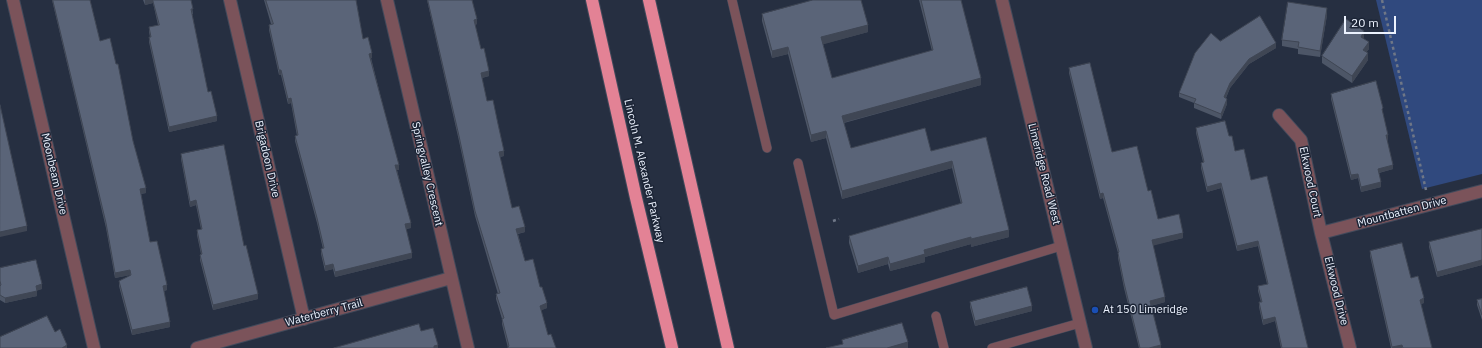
<!DOCTYPE html>
<html>
<head>
<meta charset="utf-8">
<style>
	body { margin:0 }
	#map { position:relative; width:1482px; height:348px; overflow:hidden; background:#262f41; font-family:"IBM Plex Sans",sans-serif }
	canvas { display:block }
	.scale { position:absolute; left:1344px; top:16px; width:52px; height:18px; box-sizing:border-box; border:2px solid #ecf2fe; border-top:0; padding-left:5px; font-size:12px; line-height:14px; white-space:nowrap; color:#ecf2fe; -webkit-text-stroke:3px #1c2536; paint-order:stroke }
</style>
</head>
<body>
<div id="map">
<canvas width="1482" height="348"></canvas>
<div class="scale">20 m</div>
</div>
<script>
const ctx = document.querySelector('canvas').getContext('2d');
ctx.lineJoin = 'round';
function fillPath(path, color) { ctx.fillStyle = color; ctx.fill(path, 'evenodd'); }
function trace(path, color, width, dash) { ctx.strokeStyle = color; ctx.lineWidth = width; ctx.lineCap = dash ? 'butt' : 'round'; ctx.setLineDash(dash || []); ctx.stroke(path); }
function write(font, color, halo, rows, align = 'center') {
  ctx.font = font + ' "IBM Plex Sans",sans-serif'; ctx.lineWidth = 3; ctx.setLineDash([]); ctx.textBaseline = 'middle'; ctx.strokeStyle = halo; ctx.fillStyle = color; for (const [text, x, y, turn = 0] of rows) {
    ctx.save(); ctx.translate(x, y); ctx.rotate((+turn || 0) * Math.PI / 180); ctx.textAlign = isNaN(turn) ? turn : align; if (halo) ctx.strokeText(text, 0, 0); ctx.fillText(text, 0, 0); ctx.restore();
  }
}
const green = new Path2D(`
	M1376 0H1482V174L1422 189Z`);
const path = new Path2D(`
	M1382 0 1426 190
	M833 221 839 219`);
const service = new Path2D(`
	M732 0 767 148
	M798 163 834 315 1061 246
	M936 316 944 348
	M992 348 1080 323`);
const minor = new Path2D(`
	M13 0 94 348
	M230 0 304 319
	M387 0 468 348
	M1279 115 1301 140 1321 233 1350 348
	M1321 233 1482 191
	M197 348 451 278`);
const tertiary = new Path2D(`
	M1002 0 1086 348`);
const motorway = new Path2D(`
	M592 0 636 198 672 348
	M649 0 728 348`);
const wall = new Path2D(`
	M52 0H90L100 41 133 141 146 193 141 194 150 242 167 290 164 291 170 327 132 335 119 286V281L130 276V275L115 278 106 228Z
	M143 0H191L193 14H192L208 92 217 121 169 132 149 42V37H150L149 32V27L158 25 153 3 145 5Z
	M264 0H356L363 39 372 58H371L399 170H397L411 228 406 229 412 258 335 277 333 269 325 271 321 254V249H323L317 223 295 141V136H297L291 103 288 104 281 75H279L269 30V25L271 24Z
	M427 0H472L477 24 475 25 481 49 489 76 482 78 487 101 504 156 500 157 512 208 525 232 518 234 525 261 540 287 547 308 541 310 548 335 556 348H508L502 324V319L496 299V294H498L475 216 459 141Z
	M919 0H961L981 85 844 123 851 148 931 151 986 137 1009 237 971 247V244L925 257V262L890 271 888 264 858 273 849 243V236L961 204 952 168 842 199 826 138 811 142 788 54 772 58 762 21V14L868 32 823 44 832 78 932 51Z
	M1327 15 1320 57 1298 54V49L1282 46V40Z
	M1364 38V39L1369 49 1366 52 1368 60 1352 83 1322 63V56Z
	M1220 41 1276 48 1249 64 1230 88 1226 98 1227 104 1221 119 1194 108V103L1179 97V93Z
	M1069 68 1112 152 1148 191 1158 219 1183 238 1153 245 1165 302 1151 306 1161 348H1139L1124 288 1118 258V253L1103 198 1100 199 1069 73Z
	M1331 94 1383 113 1388 139 1387 140 1393 169 1379 173 1381 187 1361 192 1358 178 1351 180 1331 99Z
	M1196 128 1229 136 1235 151 1251 180 1308 348H1281L1275 321 1263 325 1259 307V302H1261L1258 291V286L1267 284 1258 246 1237 251 1221 188 1207 192 1201 168V163L1203 162 1196 133Z
	M181 154 244 246 258 299 213 310 200 260V255L201 254 197 235V230L201 229 196 205 190 207 181 159Z
	M1482 229V265L1437 277 1429 247V242Z
	M1370 251 1411 278 1424 303 1421 304 1432 348H1391L1370 256Z
	M0 268 42 289 37 290V296L5 303 0 300Z
	M1482 299V320L1477 305V300Z
	M970 302 1032 311 975 326 970 307Z`);
const shadedWall = new Path2D(`
	M145 0H153V3L145 5Z
	M1327 8V15L1320 57V51Z
	M477 19V24L474 25V20Z
	M868 25V32L821 45V37Z
	M1364 31V38L1361 43V37Z
	M1369 42V49L1363 57V50Z
	M1276 43V48L1249 64 1230 88 1224 102V97L1230 83 1249 59Z
	M788 47V54L772 58V51Z
	M372 53V58L369 59V54Z
	M1368 53V60L1352 83V76Z
	M279 70H281V75H279Z
	M489 71V76L481 78V73Z
	M981 78V85L842 123V116Z
	M291 98V103L288 104V99Z
	M1227 99V104L1221 119V114Z
	M217 116V121L169 132V127Z
	M826 131V138L811 142V135Z
	M1386 135H1388V139L1386 140Z
	M504 151V156L499 157V152Z
	M952 161V168L842 199V191Z
	M395 165H399V170H395Z
	M1393 165V169L1378 173V169Z
	M1358 174V178L1351 180V175Z
	M1381 182V187L1361 192V187Z
	M1221 183V188L1207 192V187Z
	M146 188V193L140 194V189Z
	M1103 193V198L1100 199V194Z
	M196 200V205L190 207V202Z
	M411 223V228L405 229V224Z
	M27 226V231L0 237V232Z
	M525 227V232L516 234V229Z
	M1009 230V237L971 247V239Z
	M1183 233V238L1152 246V240Z
	M971 237V244L925 257V262L890 271V264L924 250Z
	M1258 241V246L1237 251V246Z
	M412 253V258L335 277V272Z
	M888 257V264L858 273V266Z
	M1482 260V265L1437 277V272Z
	M333 264V269L325 271V266Z
	M130 270V275L115 278V273Z
	M42 284V289L36 291V286Z
	M167 285V290L163 291V286Z
	M37 291V296L5 303V298Z
	M258 294V299L213 310V305Z
	M1165 297V302L1150 306V301Z
	M1424 298V303L1420 304V300Z
	M547 303V308L540 311V306Z
	M1032 306V311L975 326V321Z
	M1275 317V321L1263 325V320Z
	M170 322V327L132 335V330Z
	M908 342V348H887Z
	M67 345V348H62Z
	M438 345V348H434V346Z
	M1161 345V348H1149Z
	M1402 345V348H1392V347Z`);
const building = new Path2D(`
	M53 0H90L100 41 110 38 116 64H118L133 141 146 188 140 189 150 242 157 241 167 285 163 286 170 322 132 330 119 281 131 275 130 270 115 273 106 223Z
	M153 0H191L193 9H191L208 92 211 91 217 116 169 127 149 37H151L149 27 159 25Z
	M266 0H356L363 39 368 37 372 53 369 54 399 165H395L411 223 405 224 412 253 335 272 333 264 325 266 321 249 324 248 317 218 295 136 298 135 291 98 288 99 281 70H279L269 25 273 24Z
	M428 0H472L477 19 474 20 481 49 484 48 489 71 481 73 487 101 493 100 498 124 504 151 499 152 512 208 519 206 525 227 516 229 525 261 533 259 540 287H542L547 303 540 306 548 335 551 334 556 348H508V347L509 346 502 319 504 318 496 294 500 293 475 211 459 136Z
	M813 0H861L868 25 821 37 832 78 933 50 921 0H961L981 78 842 116 851 148 925 128 931 151 986 137 1009 230 971 239V237L924 250 925 254 890 264 888 257 858 266 849 236 962 203 952 161 842 191 826 131 811 135 788 47 772 51 762 14Z
	M1288 2 1327 8 1320 51 1298 47 1299 42 1282 40Z
	M1260 16 1276 43 1249 59 1230 83 1224 97 1227 99 1221 114 1194 103 1196 99 1179 93 1195 53 1211 33 1220 41Z
	M1346 19 1364 31 1361 37 1369 42 1363 50 1368 53 1352 76 1322 56Z
	M1090 63 1112 152 1137 146 1148 191 1151 190 1158 219 1179 214 1183 233 1152 240 1165 297 1150 301 1161 345 1149 348H1140L1124 283 1118 253 1119 252 1103 193 1100 194 1069 68Z
	M1376 81 1383 108 1382 109 1388 135H1386L1393 165 1378 169 1381 182 1361 187 1358 174 1351 175 1331 94Z
	M0 105 27 226 0 232Z
	M1225 121 1229 136H1232L1235 151 1244 149 1251 180 1267 176 1308 348H1282L1275 317 1263 320 1259 302H1262L1258 286 1268 284 1258 241 1237 246 1221 183 1207 187 1201 163 1204 162 1196 128Z
	M224 145 244 246 246 245 258 294 213 305 200 255 202 254 197 230 202 229 196 200 190 202 181 154Z
	M1482 229V260L1437 272 1429 242Z
	M1402 243 1411 278 1418 276 1424 298 1420 300 1432 348H1403L1402 345 1392 347 1370 251Z
	M36 260 42 284 36 286 37 291 5 298 0 295V286L1 285 0 281V268Z
	M1027 287 1032 306 975 321 970 302Z
	M1482 299V315L1477 300Z
	M47 316 55 332 60 329 67 345 62 348H0V337Z
	M902 323 908 342 887 348H826L843 344 842 340Z
	M419 324 421 331 433 328 438 345 434 346V348H334Z`);
const markers = [
	[1095,310,4,"#1a4fb4"]
];
const streetNames = [
	["Brigadoon Drive",267,159,77],
	["Lincoln M. Alexander Parkway",644,171,77],
	["Moonbeam Drive",54,174,77],
	["Springvalley Crescent",427,174,77],
	["Limeridge Road West",1044,174,76],
	["Elkwood Court",1310,182,78],
	["Mountbatten Drive",1402,212,-15],
	["Elkwood Drive",1336,291,76],
	["Waterberry Trail",324,313,-15]
];
const poiNames = [
	["At 150 Limeridge",1103,310]
];
fillPath(green, '#30497e');
trace(service, '#424a5b', 10);
trace(minor, '#424a5b', 14);
trace(tertiary, '#424a5b', 14);
trace(motorway, '#424a5b', 14);
trace(path, '#6f7787', 2.5, [3, 3]);
trace(service, '#7b535a', 9);
trace(minor, '#7b535a', 12);
trace(tertiary, '#7b535a', 12);
trace(motorway, '#e38295', 12);
fillPath(wall, '#4d5667');
fillPath(shadedWall, '#3f4654');
fillPath(building, '#5a6478');
trace(building, '#3f4654', 1);
for (const [x, y, r, color] of markers) { const dot = new Path2D(); dot.arc(x, y, r, 0, 2 * Math.PI); ctx.fillStyle = color; ctx.fill(dot); trace(dot, '#1c2536', 1.5); }
write('11px', '#ecf2fe', '#1c2536', streetNames);
write('11px', '#ecf2fe', '#1c2536', poiNames, 'left');
</script>
</body>
</html>
